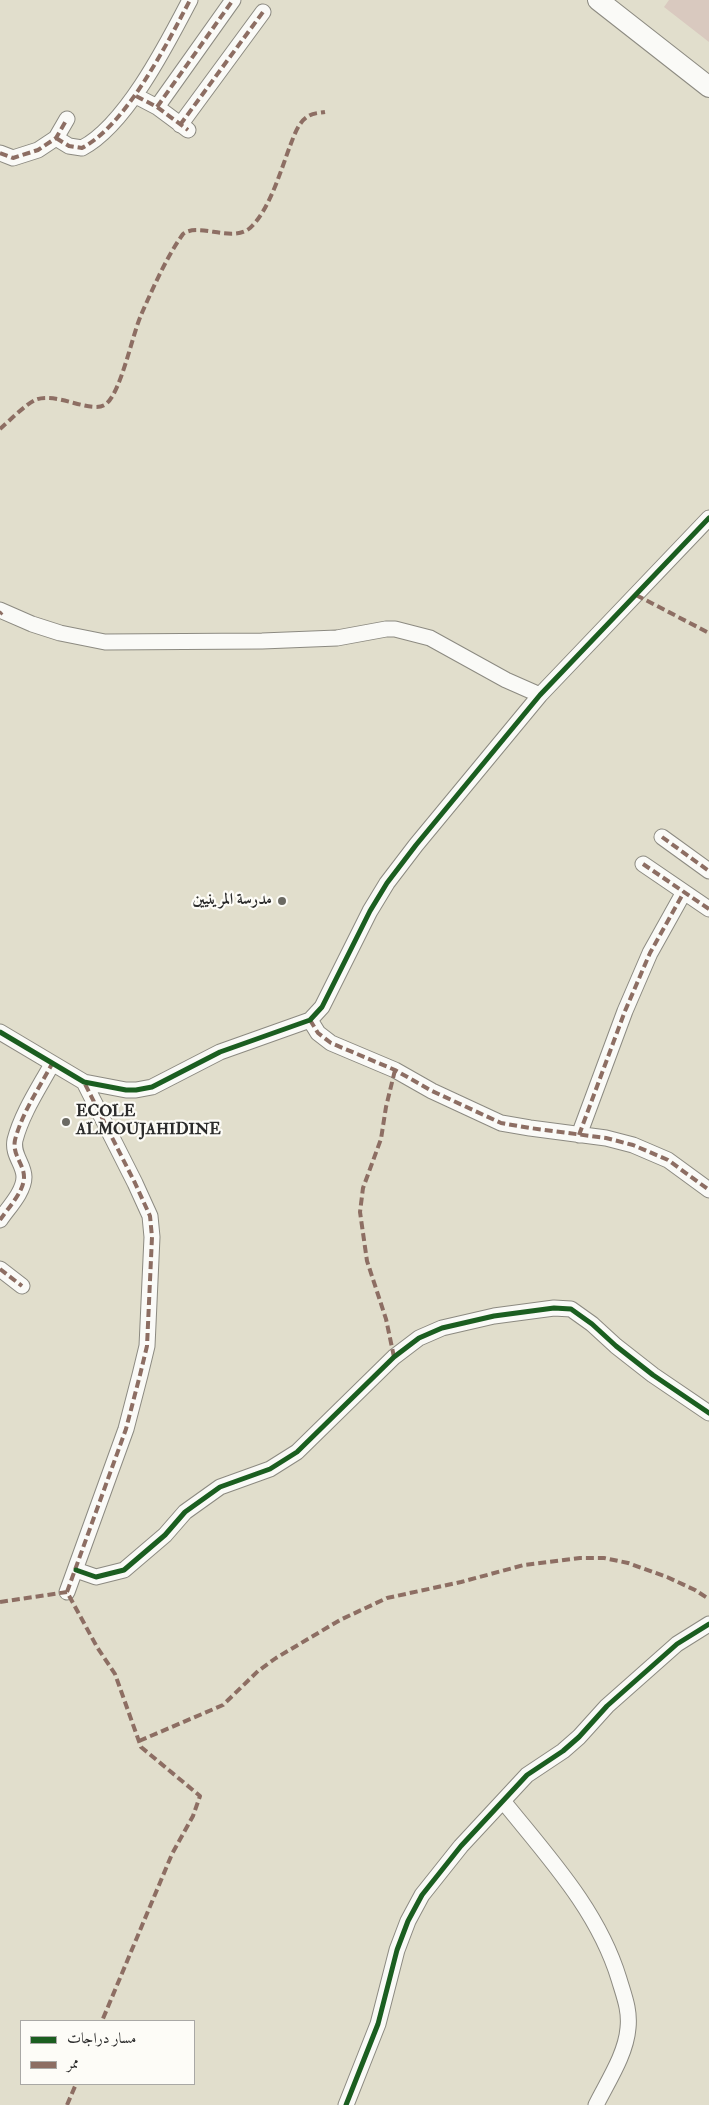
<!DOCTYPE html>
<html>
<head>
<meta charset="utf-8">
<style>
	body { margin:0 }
	#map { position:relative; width:709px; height:2105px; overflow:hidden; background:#e1decc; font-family:"IM FELL Double Pica",Amiri,serif }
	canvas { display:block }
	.legend { position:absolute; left:20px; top:2020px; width:175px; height:65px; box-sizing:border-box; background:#fdfcf7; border:1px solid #a9a8a5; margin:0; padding:6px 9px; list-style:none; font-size:15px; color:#2b2b2b }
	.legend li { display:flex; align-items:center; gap:10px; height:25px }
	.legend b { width:25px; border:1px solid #a9a8a5 }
</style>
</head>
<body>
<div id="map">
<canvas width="709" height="2105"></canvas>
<ul class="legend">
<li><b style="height:6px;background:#1b5e20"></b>مسار دراجات</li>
<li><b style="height:6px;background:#8d6e63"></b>ممر</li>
</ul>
</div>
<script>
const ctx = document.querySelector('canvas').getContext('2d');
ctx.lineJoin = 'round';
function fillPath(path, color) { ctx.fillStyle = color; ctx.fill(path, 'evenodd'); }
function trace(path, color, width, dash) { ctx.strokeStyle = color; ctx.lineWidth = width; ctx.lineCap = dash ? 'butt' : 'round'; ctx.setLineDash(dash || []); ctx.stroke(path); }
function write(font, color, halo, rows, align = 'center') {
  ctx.font = font + ' "IM FELL Double Pica",Amiri,serif'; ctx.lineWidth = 4.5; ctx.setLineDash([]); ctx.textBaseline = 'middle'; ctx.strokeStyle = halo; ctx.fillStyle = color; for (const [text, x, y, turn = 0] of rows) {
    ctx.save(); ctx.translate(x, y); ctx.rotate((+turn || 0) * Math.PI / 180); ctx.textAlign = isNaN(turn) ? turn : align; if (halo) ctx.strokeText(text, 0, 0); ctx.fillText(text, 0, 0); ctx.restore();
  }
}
const building = new Path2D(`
	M669 0H709V42L664 7Z`);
const minor = new Path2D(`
	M136 96 157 107 188 130
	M157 107 233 0
	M180 125 263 12
	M56 138 69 146 82 148C126 125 167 44 190 0
	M0 153 13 158 38 150 56 138 67 119
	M0 610 32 624 60 633 105 642 262 641 337 638 386 629H395L430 638 506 680 540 695
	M662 837 709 871
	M643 864 709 909
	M310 1020 318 1033 331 1043 395 1070 432 1091 501 1123 530 1128 606 1138 633 1145 668 1160 709 1190
	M0 1032 84 1082 126 1090H136L152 1087 220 1052 310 1020 322 1007 370 911 387 883 416 845 540 695 709 518
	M579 1135 625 1011 650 953 684 892
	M0 1220C8 1208 24 1192 24 1177 24 1164 12 1155 15 1140 22 1113 39 1088 52 1064
	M0 1269 22 1286
	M76 1570 96 1577 124 1570 165 1535 185 1512 220 1487 270 1469 297 1452 394 1357 419 1338 442 1328 494 1316 554 1308 571 1309 592 1324 616 1346 653 1375 709 1413
	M67 1592 126 1429 140 1375 147 1346 152 1237 150 1216 135 1183 84 1082
	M503 1801C548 1857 598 1910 619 1979 624 1996 630 2010 628 2028 626 2054 608 2081 596 2105
	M346 2105 378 2024 397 1950 408 1921 422 1895 461 1846 527 1775 563 1751 579 1737 607 1706 677 1644 709 1624`);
const secondary = new Path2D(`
	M598 0 709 87`);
const quiet = new Path2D(`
	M136 96 157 107 188 130
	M157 107 233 0
	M180 125 263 12
	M56 138 69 146 82 148C126 125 167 44 190 0
	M0 153 13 158 38 150 56 138 67 119
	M0 429C9 421 25 405 35 400 56 391 92 415 106 404 121 392 132 336 141 315 153 288 166 258 183 234 198 222 232 243 250 228 269 211 281 170 290 146 294 136 298 123 307 117 312 113 319 113 325 112
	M636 595 709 633
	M0 614 2 612
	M662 837 709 871
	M643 864 709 909
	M310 1020 318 1033 331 1043 395 1070 432 1091 501 1123 530 1128 606 1138 633 1145 668 1160 709 1190
	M579 1135 625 1011 650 953 684 892
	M0 1220C8 1208 24 1192 24 1177 24 1164 12 1155 15 1140 22 1113 39 1088 52 1064
	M0 1269 22 1286
	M394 1357 386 1319 367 1261 360 1212 363 1188 381 1139 386 1107 395 1070
	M67 1592 126 1429 140 1375 147 1346 152 1237 150 1216 135 1183 84 1082
	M0 1602 67 1592 97 1647 115 1674 141 1747 200 1796 193 1816 172 1854 102 2021
	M139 1741 223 1705 258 1671 276 1658 340 1620 387 1598 461 1582 524 1565 580 1558H604L628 1563 667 1577 695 1590 709 1599
	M67 2105 76 2084`);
const cycleway = new Path2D(`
	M0 1032 84 1082 126 1090H136L152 1087 220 1052 310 1020 322 1007 370 911 387 883 416 845 540 695 709 518
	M76 1570 96 1577 124 1570 165 1535 185 1512 220 1487 270 1469 297 1452 394 1357 419 1338 442 1328 494 1316 554 1308 571 1309 592 1324 616 1346 653 1375 709 1413
	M346 2105 378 2024 397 1950 408 1921 422 1895 461 1846 527 1775 563 1751 579 1737 607 1706 677 1644 709 1624`);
const markers = [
	[282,901,5,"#6b6a63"],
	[66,1122,5,"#6b6a63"]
];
const poiNames = [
	["مدرسة المرينيين",272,901],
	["ECOLE",76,1113,"left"],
	["ALMOUJAHIDINE",76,1131,"left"]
];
fillPath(building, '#d9c9bf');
trace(minor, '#8c8a81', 17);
trace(secondary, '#8c8a81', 22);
trace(minor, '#fafaf7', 15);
trace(secondary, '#fafaf7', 20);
trace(quiet, '#8d6e63', 4, [8, 4]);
trace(cycleway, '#1b5e20', 5);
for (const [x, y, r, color] of markers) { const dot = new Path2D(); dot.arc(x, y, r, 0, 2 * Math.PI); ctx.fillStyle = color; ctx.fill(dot); trace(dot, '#fdfcf7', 2); }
write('bold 16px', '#2b2b2b', '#fdfcf7', poiNames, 'right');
</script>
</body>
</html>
